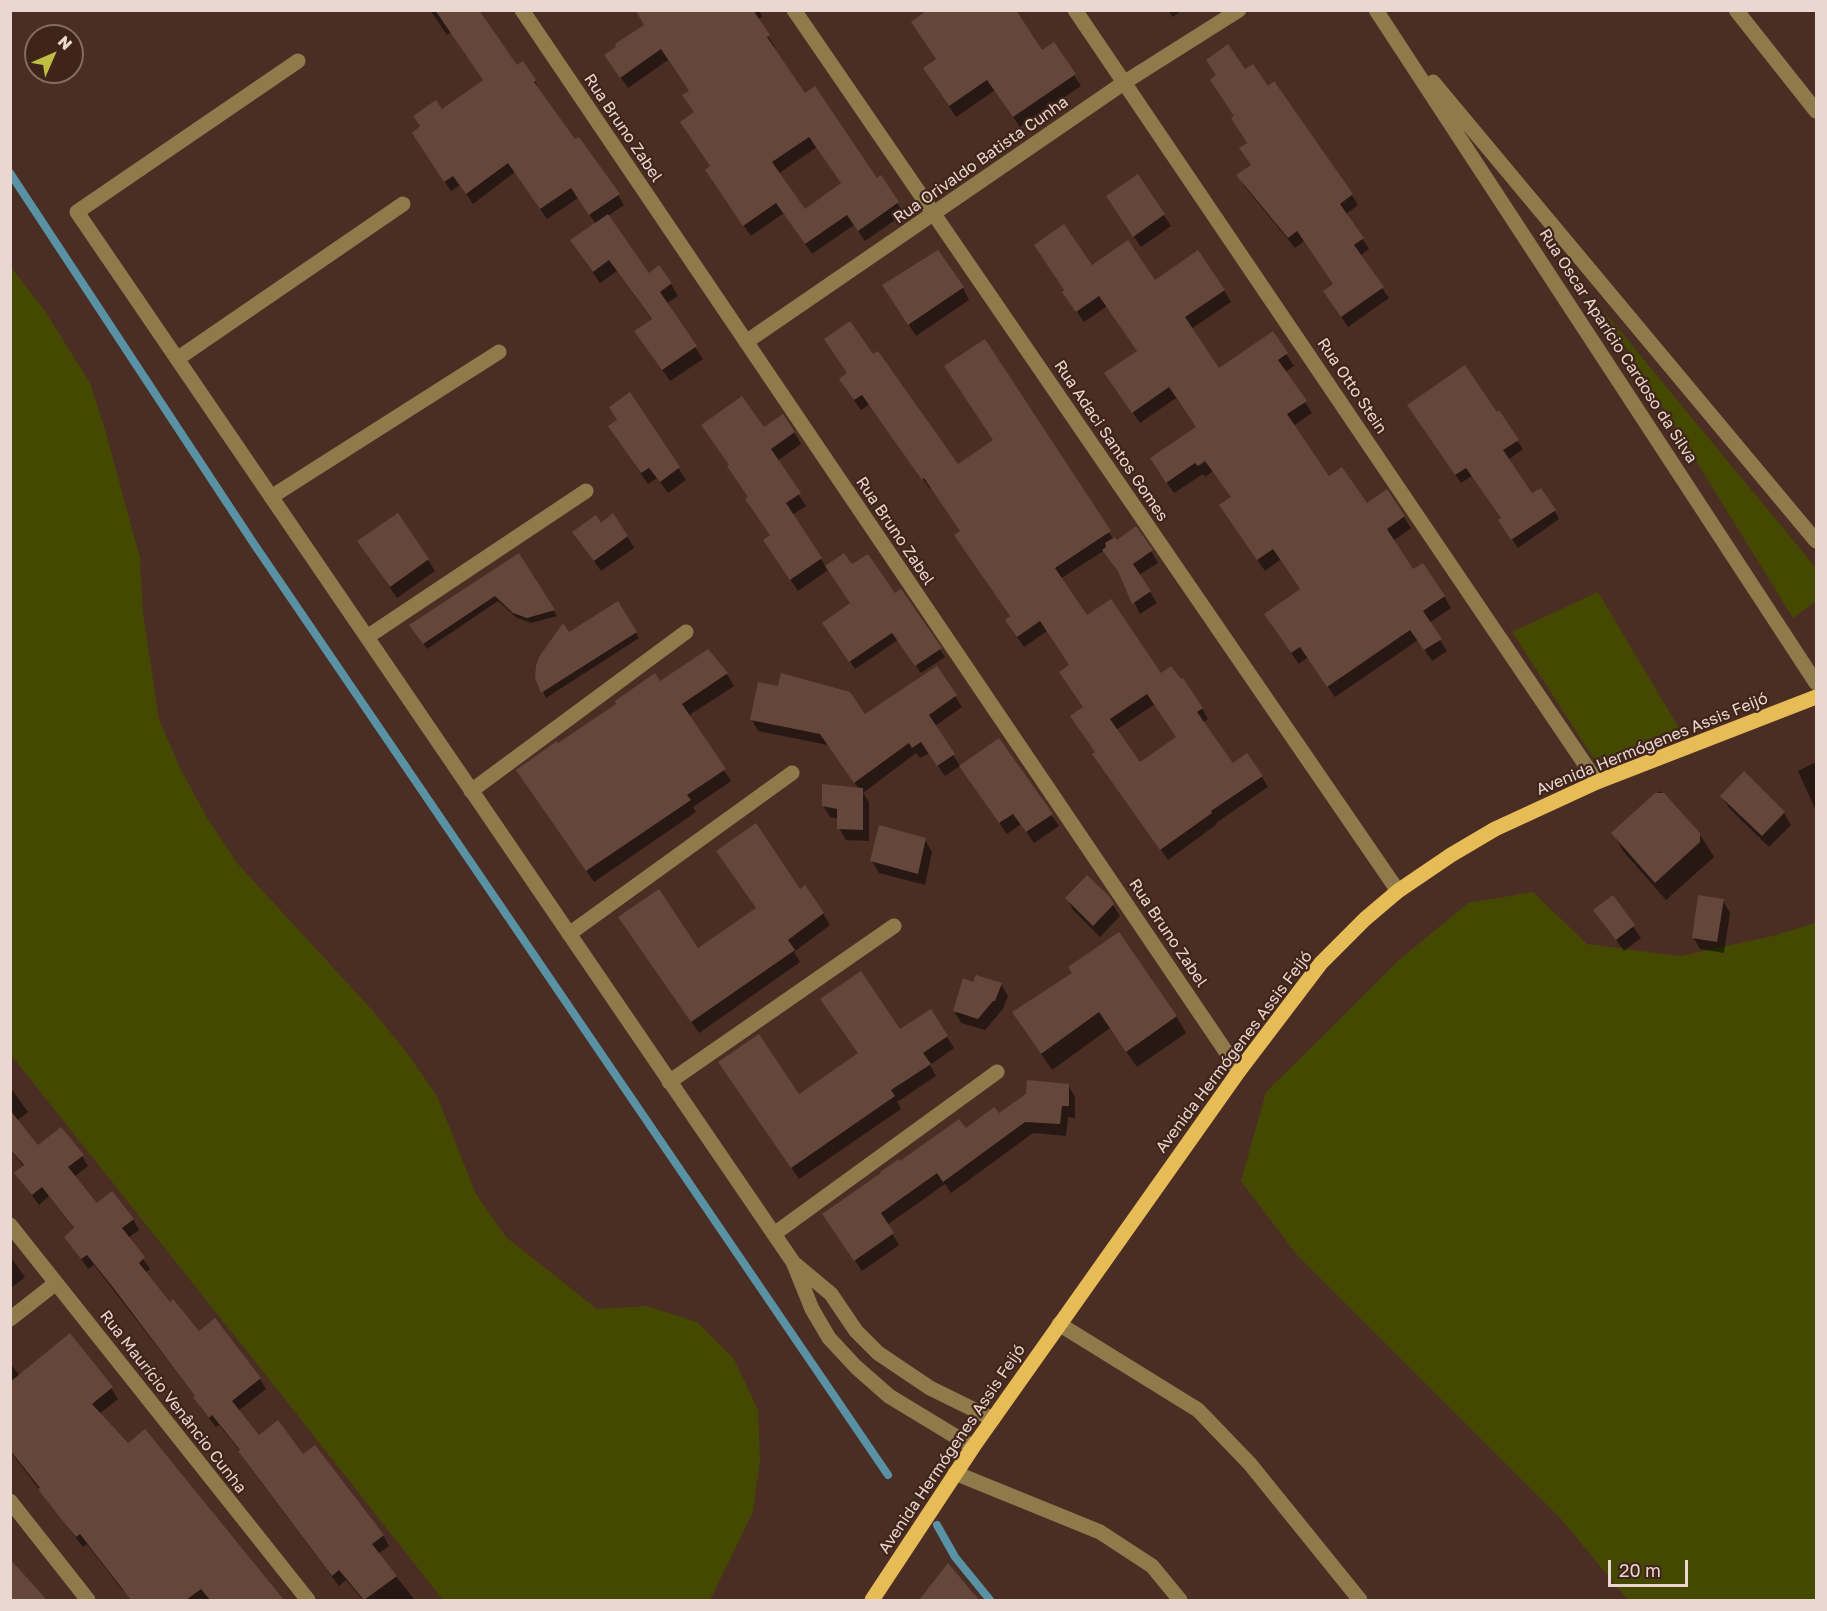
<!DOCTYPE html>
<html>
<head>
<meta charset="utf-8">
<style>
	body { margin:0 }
	#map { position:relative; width:1827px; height:1611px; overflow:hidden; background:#4a2e24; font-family:"Golos Text",sans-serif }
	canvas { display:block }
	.frame { position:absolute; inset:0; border:12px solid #ead7d0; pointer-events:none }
	.north { position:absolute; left:24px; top:24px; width:60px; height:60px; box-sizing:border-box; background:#3f241a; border:2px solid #836c63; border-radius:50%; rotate:45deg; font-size:16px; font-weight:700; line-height:24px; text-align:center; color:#ead7d0 }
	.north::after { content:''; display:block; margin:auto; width:21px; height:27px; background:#bfbe41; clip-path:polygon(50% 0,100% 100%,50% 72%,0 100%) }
	.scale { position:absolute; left:1608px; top:1560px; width:80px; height:27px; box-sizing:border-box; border:3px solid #ead7d0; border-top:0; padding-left:8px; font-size:18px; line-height:21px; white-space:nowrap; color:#ead7d0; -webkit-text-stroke:4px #3f241a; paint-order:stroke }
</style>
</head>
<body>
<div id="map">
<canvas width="1827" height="1611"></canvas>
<div class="frame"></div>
<div class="north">N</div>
<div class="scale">20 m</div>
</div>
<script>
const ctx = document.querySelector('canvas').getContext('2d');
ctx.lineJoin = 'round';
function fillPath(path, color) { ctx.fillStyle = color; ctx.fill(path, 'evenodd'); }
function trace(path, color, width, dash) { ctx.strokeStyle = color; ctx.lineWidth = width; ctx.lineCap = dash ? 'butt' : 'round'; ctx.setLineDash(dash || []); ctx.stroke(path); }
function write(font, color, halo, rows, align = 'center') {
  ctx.font = font + ' "Golos Text",sans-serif'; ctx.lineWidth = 4.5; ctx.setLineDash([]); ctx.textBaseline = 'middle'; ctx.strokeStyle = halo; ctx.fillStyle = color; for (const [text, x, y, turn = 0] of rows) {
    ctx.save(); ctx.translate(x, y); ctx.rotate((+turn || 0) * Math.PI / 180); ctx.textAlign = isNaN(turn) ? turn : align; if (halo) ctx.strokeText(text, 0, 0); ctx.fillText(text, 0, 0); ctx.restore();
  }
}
const green = new Path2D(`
	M10 266 45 311 90 383 106 433 140 558 143 613 159 719 179 766 206 816 237 863 373 1011 407 1053 437 1096 476 1194 506 1237 597 1309 647 1306 697 1322 734 1359 758 1410 760 1461 753 1512 710 1600H443L280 1393 11 1055Z
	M1602 309 1816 568V601L1793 618Z
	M1598 592 1679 728 1596 762 1512 632Z
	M1533 892 1587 944 1680 956 1772 936 1816 923V1600H1628L1561 1519 1297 1255 1241 1181 1266 1092 1399 960 1468 903Z`);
const shadow = new Path2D(`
	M430 10H483L479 13 517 67 535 81 540 92 575 141 618 195 624 205 608 216 648 275 659 267 671 284 678 296 666 304 703 359 670 381 636 332 652 320 617 271 600 283 579 252 596 224 578 198 547 219 515 172 473 204 460 185 451 191 419 143 442 111 485 81 451 32 447 35Z
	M635 10H759L762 17 757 20 775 47 773 48 805 95 877 180 881 177 904 214 865 241 854 225 812 254 784 213 751 236 713 182 707 171 711 167 682 123 696 113 690 92 668 60 628 88 613 66 645 26ZM817 147 842 184 804 211 778 174Z
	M1168 10H1182L1173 17Z
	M1042 52 1074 75 1081 86 1020 127 995 90 956 117 931 80Z
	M1245 71 1267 88 1352 195 1358 205 1346 214 1369 249 1360 256 1389 298 1348 327 1331 301 1334 285 1304 241 1295 248 1244 186 1238 175 1252 166 1248 144 1235 117Z
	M1138 176 1171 226 1141 247 1115 209Z
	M1092 267 1155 282 1224 290 1231 302 1191 329 1219 370 1272 333 1294 366 1285 372 1312 413 1293 426 1329 478 1366 505 1387 491 1411 528 1393 541 1413 571 1444 596 1451 608 1429 623 1447 651 1432 661 1418 640 1335 697 1308 657 1299 664 1272 626 1301 590 1280 560 1265 571 1228 517 1232 498 1213 471 1205 477 1203 474 1174 493 1158 470 1197 428 1176 398 1140 423 1113 385 1138 352 1107 306 1084 322 1071 303Z
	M963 288 969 300 916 336 891 297Z
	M985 341 1114 540 1151 551 1158 563 1139 575 1157 603 1140 614 1122 577 1105 550 1060 579 1086 617 1202 708 1208 719 1203 723 1232 765 1262 777 1268 787 1216 823 1217 824 1168 860 1100 765 1084 708 1070 666 1047 631 1024 647 1013 631 1011 617 961 531 932 488 930 489 870 404 861 410 847 390 872 356 958 466 994 441ZM1155 704 1178 738 1139 764 1116 730Z
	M630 394 686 480 668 493 657 478 648 484 617 438 619 421Z
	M1414 414H1496L1523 449 1508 460 1532 495 1554 510 1559 519 1518 548 1505 529 1502 519 1472 476 1461 483Z
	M703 426 794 432 801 444 777 461 806 506 792 515 826 567H852L895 595 901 591 945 657 921 673 898 640 855 669 829 631 851 604 828 570 798 591 772 552 771 536 730 466Z
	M601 525 627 536 634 548 601 571 574 532Z
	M366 553 428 560 435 571 397 598Z
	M519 555 557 616 531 623 517 618 498 601 427 649 414 630Z
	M617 603 639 638 546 698 537 677 568 634Z
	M708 651 727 674 734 686 688 716 731 781 693 807 696 812 594 882 525 782 558 746Z
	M937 668 962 707 935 726 960 766 945 776 929 753 920 758 916 753 863 793 869 802V841L846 840 839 828V819L830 817 823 805 859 789 828 745 758 731 752 720 865 716Z
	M999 741 1059 826 1034 843 1021 824 1007 834 968 778Z
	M1816 762V811L1798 771Z
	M1660 791 1703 839 1714 857 1666 900 1623 851 1613 833Z
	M1722 796 1784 813 1791 825 1769 847 1729 808Z
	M925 840 932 852 925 885 879 873 872 861Z
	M800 891 823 913 830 925 794 952 800 962 699 1033 627 929 698 950 757 909Z
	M1612 897 1641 938 1624 951 1595 910Z
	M1067 898 1113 905 1120 916 1100 937 1073 910Z
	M1723 901 1730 913 1724 953 1700 949 1693 937Z
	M1074 974 1176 1016 1186 1033 1137 1067 1110 1028 1052 1070 1024 1029Z
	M974 984H1001L1008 996 1003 1009 985 1030 961 1023 954 1011Z
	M900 1032 947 1037 954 1048 930 1065 936 1076 897 1102 901 1109 799 1179 727 1074 799 1096Z
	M1068 1085 1075 1097V1118L1068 1117 1066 1136 1033 1133 951 1193 945 1184 887 1225 899 1245 862 1271 824 1215 900 1163 966 1130Z
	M10 1087 28 1112 17 1121 38 1147 82 1156 88 1166 74 1177 97 1205 133 1219 139 1230 128 1238 150 1269 145 1273 170 1304 199 1333 260 1379 266 1389 238 1411 259 1437 303 1456 383 1535 389 1546 378 1554 415 1600H363L346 1580 339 1586 246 1462 240 1451 219 1425 216 1427 201 1408 196 1397 94 1265 88 1269 66 1237 75 1230 49 1196 39 1205 16 1173 24 1167 10 1149Z
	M10 1256 25 1277 10 1289Z
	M10 1363 20 1376 111 1388 118 1399 99 1414 128 1445 165 1455 282 1600H135L126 1589 123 1591 87 1544 83 1547 10 1451Z
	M10 1559 25 1577 45 1600H10Z
	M948 1566 977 1600H921Z`);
const stream = new Path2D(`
	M10 173 252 541 888 1475
	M937 1525 955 1557 990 1600`);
const building = new Path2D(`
	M435 10H479L517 65 523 61 536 80 534 82 575 139 579 137 620 194 589 215 571 188 540 209 508 163 466 194 453 176 444 182 412 133 420 126 413 116 436 100 442 109 483 80Z
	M635 10H753L770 35 767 37 805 93 815 86 877 178 881 175 899 202 858 231 847 215 805 244 776 203 743 226 705 170 710 166 680 122 694 112 682 95 689 91 661 49 620 78 604 55 616 47 615 44 644 25ZM809 137 841 183 805 209 772 162Z
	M927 10H1016L1042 50 1054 42 1076 74 1013 117 987 80 949 106 923 68 936 59 911 22Z
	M1228 44 1245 69 1253 64 1268 86 1274 81 1353 194 1340 204 1364 238 1354 245 1384 287 1341 317 1323 291 1333 284 1297 231 1288 238 1236 175 1251 165 1239 148 1247 143 1231 118 1234 116 1210 80 1216 75 1206 60Z
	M1138 174 1165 214 1133 237 1106 196Z
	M608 214 649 273 659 265 672 283 660 292 697 346 662 370 634 331 652 319 609 260 593 272 570 240Z
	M1064 224 1092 265 1128 240 1155 280 1198 250 1225 290 1185 317 1219 368 1273 331 1288 353 1278 360 1307 401 1287 414 1329 476 1342 467 1367 503 1387 489 1405 516 1387 529 1413 569 1423 563 1445 596 1423 611 1442 639 1424 650 1410 630 1327 687 1300 647 1291 653 1264 614 1300 589 1273 549 1257 560 1219 505 1231 497 1205 461 1198 466 1195 463 1166 483 1150 458 1196 427 1169 387 1132 413 1104 373 1137 351 1099 296 1076 312 1062 292 1064 290 1034 245Z
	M938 250 964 287 908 325 882 285Z
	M850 321 873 354 878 351 958 464 993 440 944 366 985 339 1111 531 1055 568 1087 615 1111 599 1161 673 1171 666 1181 679 1183 678 1203 708 1197 712 1233 763 1247 753 1263 776 1211 811 1212 813 1160 850 1092 754 1095 752 1070 716 1083 707 1059 672 1069 665 1040 621 1017 637 1005 620 1010 616 954 535 960 531 924 478 922 480 862 395 854 400 839 379 847 373 824 339ZM1147 694 1176 737 1140 762 1110 719Z
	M1465 365 1497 412 1499 410 1519 440 1503 450 1532 493 1541 488 1556 510 1511 540 1498 520 1501 518 1466 468 1455 475 1407 405Z
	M630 392 680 467 660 482 649 468 641 473 608 426 617 420 609 407Z
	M742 396 764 427 783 414 795 432 771 449 801 493 786 503 822 558 790 580 763 540 770 535 745 499 748 497 727 466 729 465 701 425Z
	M398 513 429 559 390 587 357 541Z
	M613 513 628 536 594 561 572 532 596 515 601 523Z
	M1136 526 1153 550 1133 564 1151 591 1132 604 1118 571 1102 550 1106 547 1105 543 1115 537 1117 540Z
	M519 553 555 610 527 618 513 613 495 596 423 644 409 625Z
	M844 553 852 564 868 554 895 593 901 589 942 648 915 666 892 633 849 662 822 623 850 603 825 566Z
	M618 601 637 632 541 693 535 678 536 666 539 657 563 623 569 632Z
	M708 649 728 673 682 704 726 769 687 795 691 800 586 871 516 770 557 741 558 743 616 704 615 701 655 673 660 681Z
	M937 666 957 695 929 715 955 754 937 766 921 742 912 748 909 743 854 783 820 734 750 720 758 682 778 686 781 673 850 692 865 714Z
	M999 738 1053 814 1026 832 1013 814 999 823 959 766Z
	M1744 771 1785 812 1762 836 1720 796Z
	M822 784 863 788V830L837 829V809L822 806Z
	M1655 793H1664L1700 833V842L1655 883 1611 833Z
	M756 823 800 889 805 885 824 913 788 940 795 950 691 1022 618 917 659 889 698 948 756 908 716 851Z
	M879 825 926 838 918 874 870 861Z
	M1087 875 1109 896 1114 904 1093 926 1065 898Z
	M1613 895 1635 925 1616 940 1593 910Z
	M1698 895 1724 899 1717 942 1692 938Z
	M1119 932 1177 1016 1126 1052 1099 1012 1041 1054 1012 1012 1072 973 1068 967Z
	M861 971 900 1029 931 1009 948 1036 923 1053 931 1064 891 1090 895 1096 791 1168 718 1062 759 1034 799 1094 858 1053 820 999Z
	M976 975 1002 983 995 1001H993L978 1019 953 1011 963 978 973 982Z
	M1027 1080 1069 1084V1106H1062L1060 1124 1025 1122 943 1182 937 1173 881 1213 894 1233 854 1261 822 1214 881 1173 880 1172 899 1159 900 1161 959 1119 966 1128 994 1107 999 1113 1026 1094Z
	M10 1110 38 1145 61 1127 84 1155 68 1167 97 1203 112 1191 134 1219 122 1228 145 1257 139 1263 170 1302 173 1299 199 1331 215 1318 261 1378 232 1401 259 1435 278 1420 303 1454 315 1445 384 1535 372 1544 397 1576 364 1600 339 1570 332 1576 238 1451 240 1450 212 1415 209 1418 193 1397 195 1396 115 1290 87 1255 81 1259 64 1237 74 1228 42 1187 32 1195 14 1173 24 1165 10 1149Z
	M70 1333 113 1387 92 1404 128 1443 145 1429 284 1600H210L201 1589 186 1600H131L80 1534 76 1537 58 1515 38 1489 40 1488 10 1450V1382Z
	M10 1559 47 1600H10Z
	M948 1563 979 1600H919Z`);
const minor = new Path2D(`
	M522 10 1239 1071
	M794 10 1398 891
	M1075 10 1597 782
	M1376 10 1816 683
	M1736 10 1816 111
	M298 61 77 212 793 1262 812 1309 829 1338 856 1367 889 1396 973 1447
	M1433 82 1816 541
	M746 342 1125 82 1239 10
	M177 359 403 204
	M271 497 499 352
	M367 637 586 491
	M471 791 686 632
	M569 934 792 773
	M669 1082 894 926
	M10 1225 308 1600
	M774 1234 997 1072
	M795 1264 831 1294 856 1331 878 1353 930 1388 993 1419
	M10 1319 56 1283
	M1059 1324 1198 1410 1250 1464 1360 1600
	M955 1473 1100 1532 1152 1566 1180 1600
	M10 1501 88 1600`);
const major = new Path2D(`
	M872 1600 973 1447 1239 1071 1321 963 1365 919 1398 891 1451 855 1495 829 1597 782 1816 697`);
const streetNames = [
	["Rua Bruno Zabel",623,128,56],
	["Rua Orivaldo Batista Cunha",981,160,-35],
	["Rua Oscar Aparício Cardoso da Silva",1618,346,57],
	["Rua Otto Stein",1352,386,56],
	["Rua Adaci Santos Gomes",1111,441,56],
	["Rua Bruno Zabel",895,531,56],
	["Avenida Hermógenes Assis Feijó",1652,744,-22],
	["Rua Bruno Zabel",1168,933,56],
	["Avenida Hermógenes Assis Feijó",1234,1052,-53],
	["Rua Maurício Venâncio Cunha",173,1402,52],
	["Avenida Hermógenes Assis Feijó",952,1449,-56]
];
fillPath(green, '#454800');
fillPath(shadow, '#0007');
trace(stream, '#5992a5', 8);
fillPath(building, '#64463b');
trace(minor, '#8f7a4c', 15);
trace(major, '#e7bb56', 15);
write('16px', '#ead7d0', '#3f241a', streetNames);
</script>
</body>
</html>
